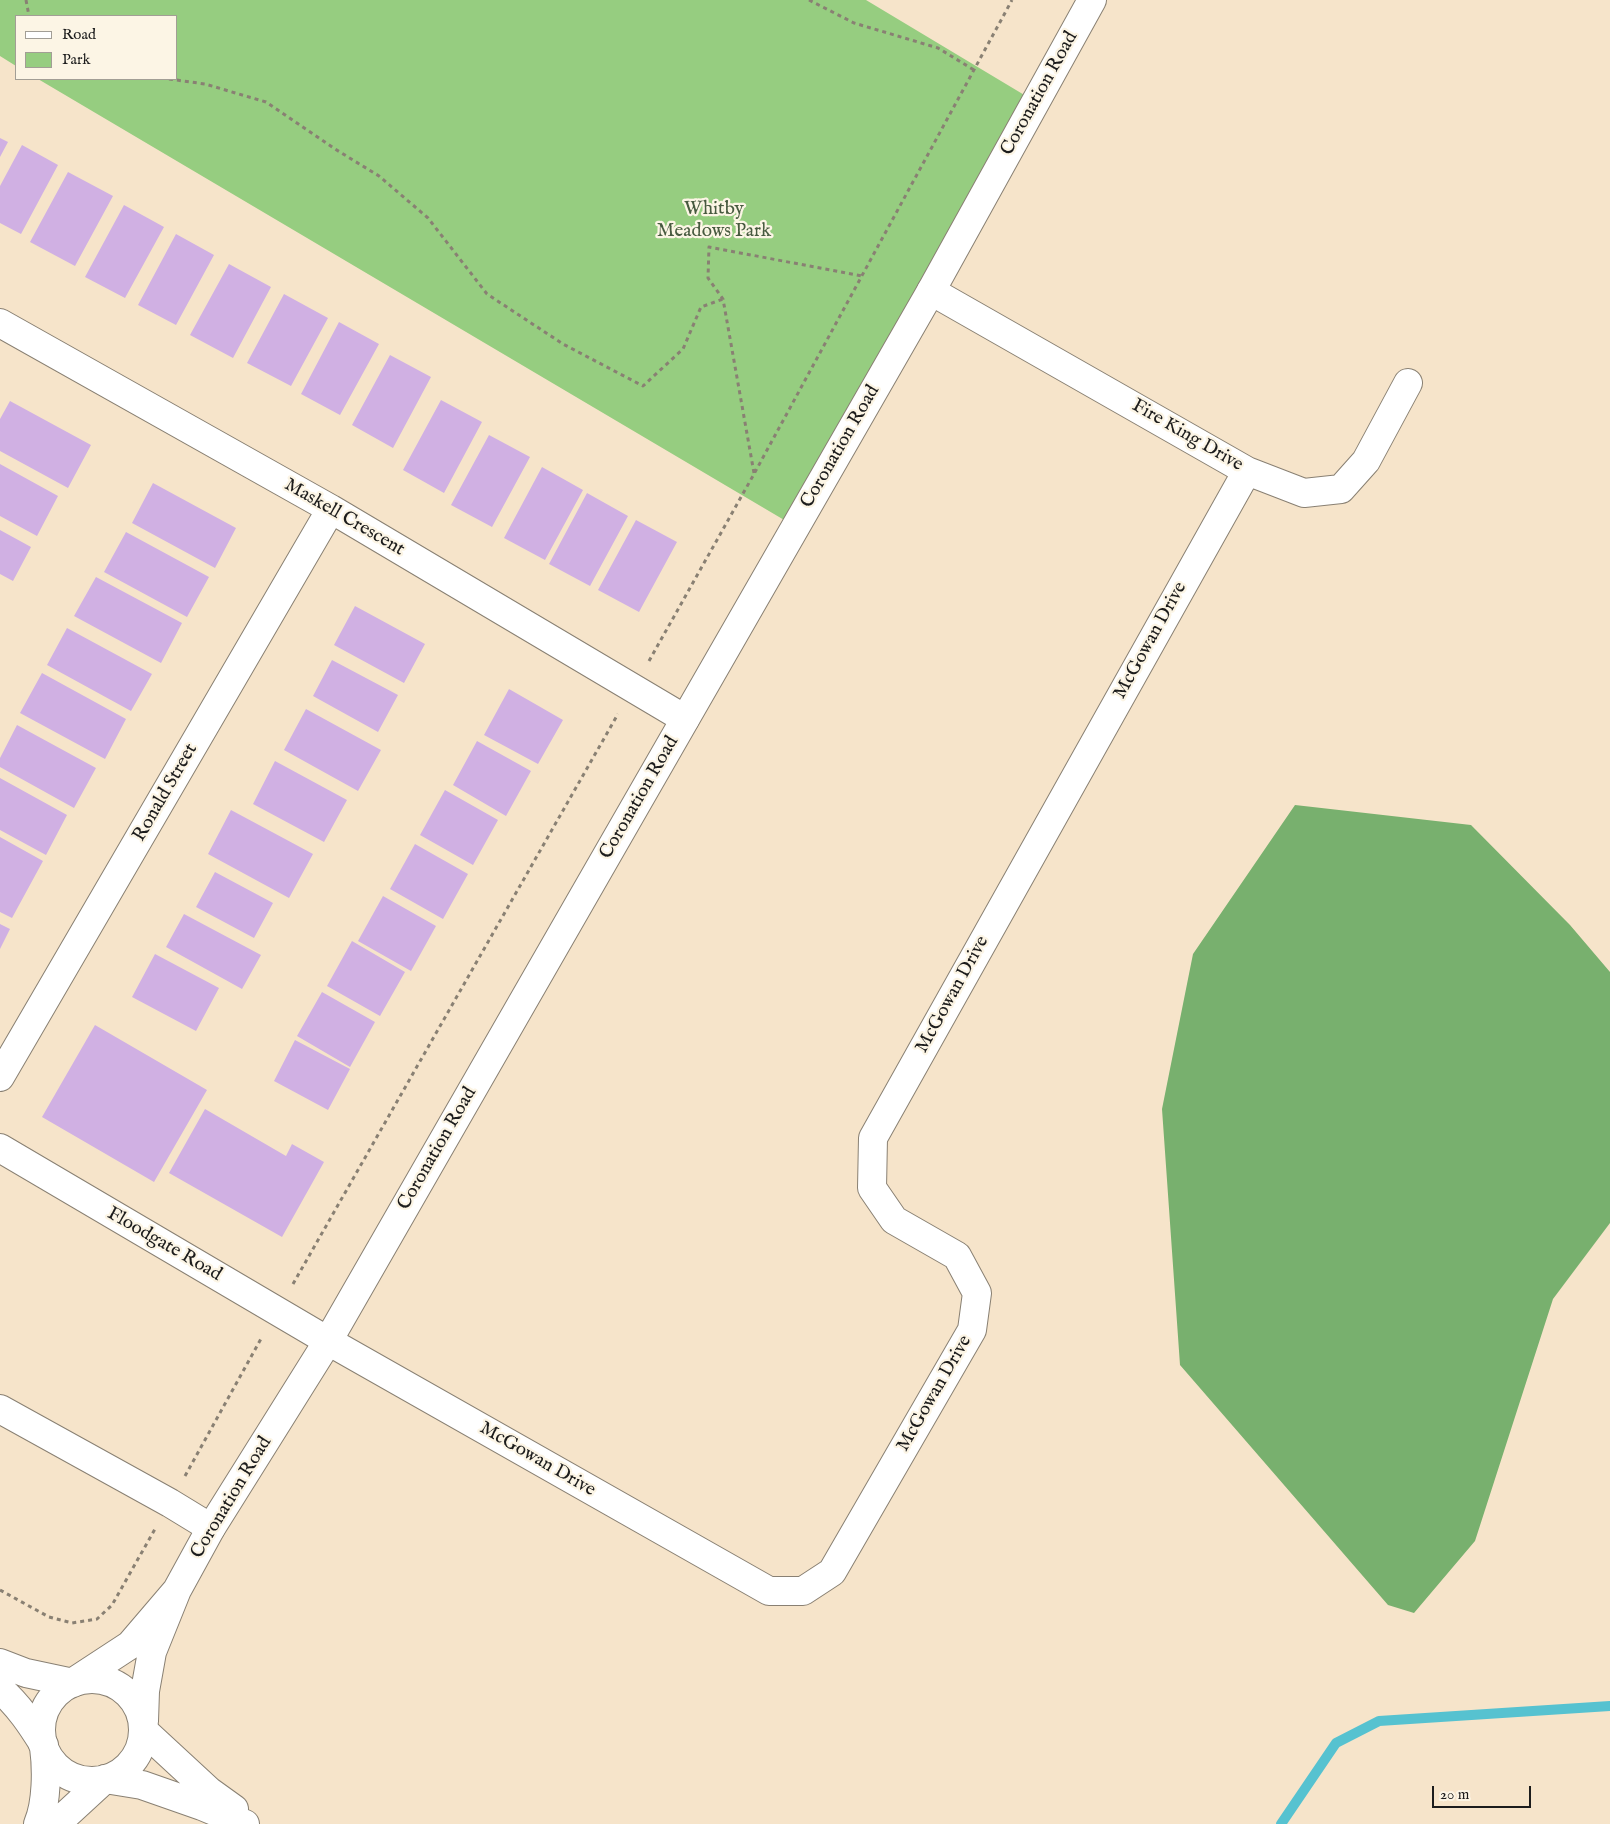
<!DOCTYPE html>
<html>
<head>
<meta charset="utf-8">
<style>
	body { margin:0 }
	#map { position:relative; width:1610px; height:1824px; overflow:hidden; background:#f6e4ca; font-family:"IM FELL English",serif }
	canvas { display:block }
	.legend { position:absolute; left:15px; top:15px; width:162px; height:65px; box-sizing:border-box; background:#fcf5e5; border:1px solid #a29e95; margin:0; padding:6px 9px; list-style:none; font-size:15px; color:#1c1c1c }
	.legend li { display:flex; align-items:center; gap:10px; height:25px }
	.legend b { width:25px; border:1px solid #a29e95 }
	.scale { position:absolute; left:1432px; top:1786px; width:99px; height:22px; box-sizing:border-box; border:2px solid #1c1c1c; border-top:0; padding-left:6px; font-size:15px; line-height:18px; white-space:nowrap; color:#1c1c1c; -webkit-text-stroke:4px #fcf5e5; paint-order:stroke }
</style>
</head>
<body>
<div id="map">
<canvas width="1610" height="1824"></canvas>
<ul class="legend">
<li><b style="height:6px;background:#fff"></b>Road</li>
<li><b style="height:14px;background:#96cd80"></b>Park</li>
</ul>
<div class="scale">20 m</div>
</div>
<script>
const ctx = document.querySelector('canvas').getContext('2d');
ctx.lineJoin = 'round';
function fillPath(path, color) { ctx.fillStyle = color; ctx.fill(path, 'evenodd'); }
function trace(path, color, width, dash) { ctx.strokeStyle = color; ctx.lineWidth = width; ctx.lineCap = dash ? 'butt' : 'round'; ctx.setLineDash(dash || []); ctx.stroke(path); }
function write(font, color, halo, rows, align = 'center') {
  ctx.font = font + ' "IM FELL English",serif'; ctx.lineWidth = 4.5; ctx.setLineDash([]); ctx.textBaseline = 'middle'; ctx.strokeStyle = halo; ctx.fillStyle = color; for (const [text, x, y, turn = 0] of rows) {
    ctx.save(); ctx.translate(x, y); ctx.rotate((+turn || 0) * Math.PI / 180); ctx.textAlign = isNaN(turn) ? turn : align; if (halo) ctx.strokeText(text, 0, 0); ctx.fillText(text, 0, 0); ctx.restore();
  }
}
const green = new Path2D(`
	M0 0H866L1036 102 796 527 38 79H176V16H16V66L0 56Z`);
const forest = new Path2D(`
	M1295 805 1471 825 1570 925 1610 972V1223L1553 1299 1475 1541 1414 1613 1388 1605 1180 1365 1162 1109 1193 954Z`);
const stream = new Path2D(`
	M1281 1824 1336 1743 1379 1721 1610 1706`);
const building = new Path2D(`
	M0 138 8 142 0 157Z
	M22 145 58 165 21 234 0 223V186Z
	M68 172 113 196 75 266 30 242Z
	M124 205 164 227 125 298 85 277Z
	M176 234 214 255 176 325 138 305Z
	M229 264 271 287 233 358 190 335Z
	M284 294 328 318 291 386 247 363Z
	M339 322 379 344 340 415 301 394Z
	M390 355 431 377 393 448 352 425Z
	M441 400 482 422 444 493 403 470Z
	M10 401 91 445 68 488 0 451V419Z
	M489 435 530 457 492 527 451 505Z
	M0 464 58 496 37 536 0 516Z
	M542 467 583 490 545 560 504 538Z
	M153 483 236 528 215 568 132 523Z
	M587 493 628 516 590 586 549 564Z
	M636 520 677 542 639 612 598 590Z
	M0 530 31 547 13 581 0 574Z
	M126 532 209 577 187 617 104 572Z
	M96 577 182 623 161 663 74 616Z
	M355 606 425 644 404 683 334 645Z
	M67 628 152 674 131 711 47 665Z
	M332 660 398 695 378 732 313 696Z
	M42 673 126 719 105 759 20 713Z
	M509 689 563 720 538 764 484 735Z
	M306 709 381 750 358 791 284 750Z
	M17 725 96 768 74 808 0 767V758Z
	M477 741 531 771 506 816 453 785Z
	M275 761 347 800 324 842 253 804Z
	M0 778 67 815 46 855 0 830Z
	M445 790 498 820 473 865 420 835Z
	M231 810 313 854 289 898 208 854Z
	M0 837 43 861 12 918 0 912Z
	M415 844 468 874 443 919 390 889Z
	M215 872 273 903 254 938 196 907Z
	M383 896 436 926 411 971 358 941Z
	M184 914 261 955 242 989 166 947Z
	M0 924 10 929 0 949Z
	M352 941 405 972 380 1016 327 986Z
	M155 954 219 988 196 1031 132 997Z
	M322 992 375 1022 350 1067 297 1036Z
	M95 1025 207 1090 154 1182 42 1117Z
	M295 1040 350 1069 328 1110 274 1081Z
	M205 1109 286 1156 292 1144 324 1162 282 1237 169 1173Z`);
const path = new Path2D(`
	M26 0 29 16
	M809 0 854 23 938 48 974 70
	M169 79 205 84 266 102 335 149 379 176 428 218 487 294 563 344 643 386 683 349 701 307 723 299
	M754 473 723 299 708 278 709 247 862 276
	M649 661 754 474 1012 0
	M293 1284 618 714
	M185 1476 262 1337
	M0 1590 49 1617 72 1623 97 1619 112 1605 155 1529`);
const street = new Path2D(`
	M931 291 1247 471 1304 493 1341 489 1366 461 1408 383
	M0 323 331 509 685 719
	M0 1077 331 509
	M0 1148 328 1341 769 1591H803L832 1572 972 1330 977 1293 957 1256 894 1220 872 1188 873 1138 1247 471
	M0 1409 170 1503 211 1528
	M0 1663 26 1673 73 1683
	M0 1689C19 1706 31 1724 44 1745
	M143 1730 209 1791 234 1809
	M105 1779 142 1785 202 1806 245 1824`);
const secondary = new Path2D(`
	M177 1590 211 1528 328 1341 931 291 1092 0
	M41 1730a51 51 0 1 1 102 0a51 51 0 1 1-102 0Z
	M75 1681 130 1645 177 1590 152 1652 145 1691 144 1721
	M38 1824C47 1803 47 1769 44 1747
	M56 1824 105 1779`);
const streetNames = [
	["Coronation Road",1040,94,-61],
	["Fire King Drive",1187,436,30],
	["Coronation Road",841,447,-60],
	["Maskell Crescent",344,518,30],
	["McGowan Drive",1151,641,-61],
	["Ronald Street",166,793,-60],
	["Coronation Road",640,798,-60],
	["McGowan Drive",953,995,-61],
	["Coronation Road",438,1149,-60],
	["Floodgate Road",164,1245,30],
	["McGowan Drive",935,1394,-60],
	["McGowan Drive",537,1460,30],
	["Coronation Road",232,1498,-59]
];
const parkNames = [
	["Whitby",714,210],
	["Meadows Park",714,232]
];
fillPath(green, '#96cd80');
fillPath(forest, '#78b06e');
trace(stream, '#56c2d0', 10);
fillPath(building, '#d0b0e3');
trace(street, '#898073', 30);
trace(secondary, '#898073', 30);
trace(path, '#898073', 3, [4, 4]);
trace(street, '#fff', 28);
trace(secondary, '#fff', 28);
write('19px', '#1c1c1c', '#fcf5e5', streetNames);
write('19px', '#475a3f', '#fcf5e5', parkNames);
</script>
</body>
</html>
